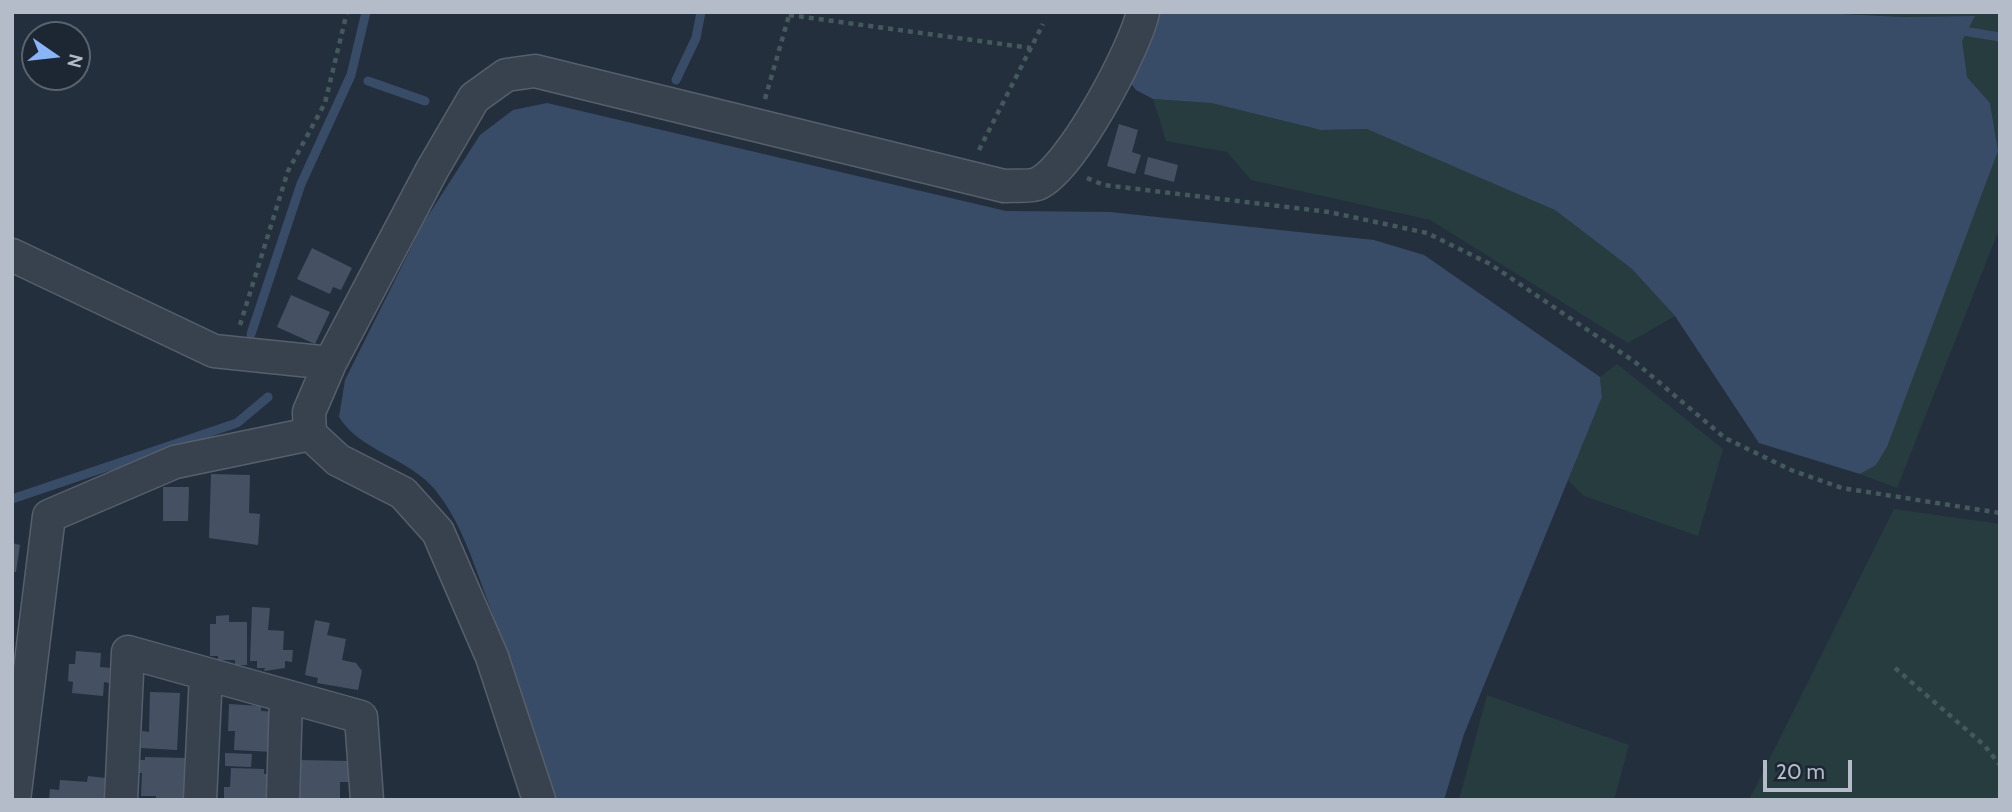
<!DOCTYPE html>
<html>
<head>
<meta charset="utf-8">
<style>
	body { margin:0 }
	#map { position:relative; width:2012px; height:812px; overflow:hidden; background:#242f3e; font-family:Cabin,sans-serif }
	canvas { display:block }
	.frame { position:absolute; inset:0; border:14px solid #b4bcc9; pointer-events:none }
	.north { position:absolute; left:21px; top:21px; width:70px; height:70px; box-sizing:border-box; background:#1d2633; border:2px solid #59626f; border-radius:50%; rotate:104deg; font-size:19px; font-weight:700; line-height:28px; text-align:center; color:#b4bcc9 }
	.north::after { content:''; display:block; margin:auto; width:24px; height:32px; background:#8ab4f8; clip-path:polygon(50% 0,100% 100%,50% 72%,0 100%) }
	.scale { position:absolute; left:1763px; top:760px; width:89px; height:32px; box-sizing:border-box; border:4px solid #b4bcc9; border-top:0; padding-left:9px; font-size:21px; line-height:24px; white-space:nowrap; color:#b4bcc9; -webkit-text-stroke:5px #1d2633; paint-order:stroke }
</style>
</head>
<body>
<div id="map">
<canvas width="2012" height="812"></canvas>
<div class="frame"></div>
<div class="north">N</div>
<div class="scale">20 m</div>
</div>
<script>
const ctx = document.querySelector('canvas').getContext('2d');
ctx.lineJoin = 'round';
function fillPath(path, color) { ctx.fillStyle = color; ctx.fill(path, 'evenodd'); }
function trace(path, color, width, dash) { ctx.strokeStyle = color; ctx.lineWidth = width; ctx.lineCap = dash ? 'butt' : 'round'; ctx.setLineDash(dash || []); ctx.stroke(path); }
const green = new Path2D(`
	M1803 12H2000V227L1897 488 1860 474 1876 465 1887 447 1998 151 1990 103 1967 77 1961 41 1974 16 1903 17Z
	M1153 99 1211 103 1321 130 1367 129 1455 164 1555 210 1632 269 1675 316 1628 343 1430 220 1251 180 1227 152 1166 141Z
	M1617 364 1723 449 1698 536 1584 496 1568 480 1602 397 1600 377Z
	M1894 509 2000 524V800H1749Z
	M1487 695 1629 745 1614 800H1459Z`);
const water = new Path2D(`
	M1156 12H1803L1903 17 1975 16 1962 41 1967 77 1990 103 1998 151 1887 447 1876 465 1860 474 1759 443 1675 316 1632 269 1555 210 1367 129 1321 130 1211 103 1153 99 1136 90 1129 81Z
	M547 103 1006 211 1110 212 1374 240 1424 255 1600 377 1602 397 1464 734 1444 800H555C535 733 513 667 488 602 474 564 461 522 436 491 410 458 361 452 339 417L345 380 424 222 480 135 513 110Z`);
const stream = new Path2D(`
	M1957 30 2000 37
	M676 80 696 38 701 12
	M368 81 425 101
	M251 334 301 184 351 75 366 12
	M12 499 237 423 268 397`);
const building = new Path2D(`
	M1119 124 1138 130 1132 152 1141 155 1135 174 1107 166Z
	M1148 157 1178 165 1174 182 1144 174Z
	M312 248 352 268 341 290 333 287 330 294 297 279Z
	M291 295 330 312 315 344 277 327Z
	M211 474 250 475 249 513 260 514 258 545 209 538Z
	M163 487H189L188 521H163Z
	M12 543 20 545 16 572H12Z
	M252 607 270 608 268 630 284 631 283 650H293L292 662 285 661V668L264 671 265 668H257V661H250Z
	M229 615V622H247V665H235V660H218V656H210V624H216V616Z
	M315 620 330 623 327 635 346 639 342 660 356 663 362 671 358 690 317 683 318 678 305 675Z
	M76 651 101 653 100 667 110 668 109 683 104 682 103 696 72 693 73 682 68 681 69 664H75Z
	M150 692 180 693 177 750 141 748 142 731 149 732Z
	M229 704 261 706V711L275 712 273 752 234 750 235 731H228Z
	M225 753 252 754 251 767 225 766Z
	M145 757 188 758 187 800H156V796H141L142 773H136V760H145Z
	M299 760 349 761 348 782H340V800H298Z
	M231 768 264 769V774H274L273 800H224V787H230Z
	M88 776 105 778V784L109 785 108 800H49L50 789 59 790 60 780 87 782Z`);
const path = new Path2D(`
	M789 15 1031 48
	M765 99 790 12
	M979 150 1043 24
	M1087 178 1104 185 1329 212 1427 233 1490 264 1635 362 1725 438 1791 470 1842 488 2000 513
	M240 325 288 171 325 103 347 12
	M1895 668 1984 745 2000 765`);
const street = new Path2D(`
	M12 255 214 351 330 363
	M14 800 49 516 175 462 310 434
	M121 800 128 652 361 717 367 800
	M200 800 206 674
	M283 800 286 697
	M539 800 492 657 438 532 403 493 338 460 310 434 309 412 330 363 432 170 474 98 506 75 535 71 1004 186C1014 185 1028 187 1037 184 1071 170 1135 49 1143 12`);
fillPath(green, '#263c3f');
fillPath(water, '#394c67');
trace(stream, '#394c67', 9);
fillPath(building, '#455162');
trace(street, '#565f6c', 35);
trace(path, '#44595c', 4.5, [5, 5]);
trace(street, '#38414e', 32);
</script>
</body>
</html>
